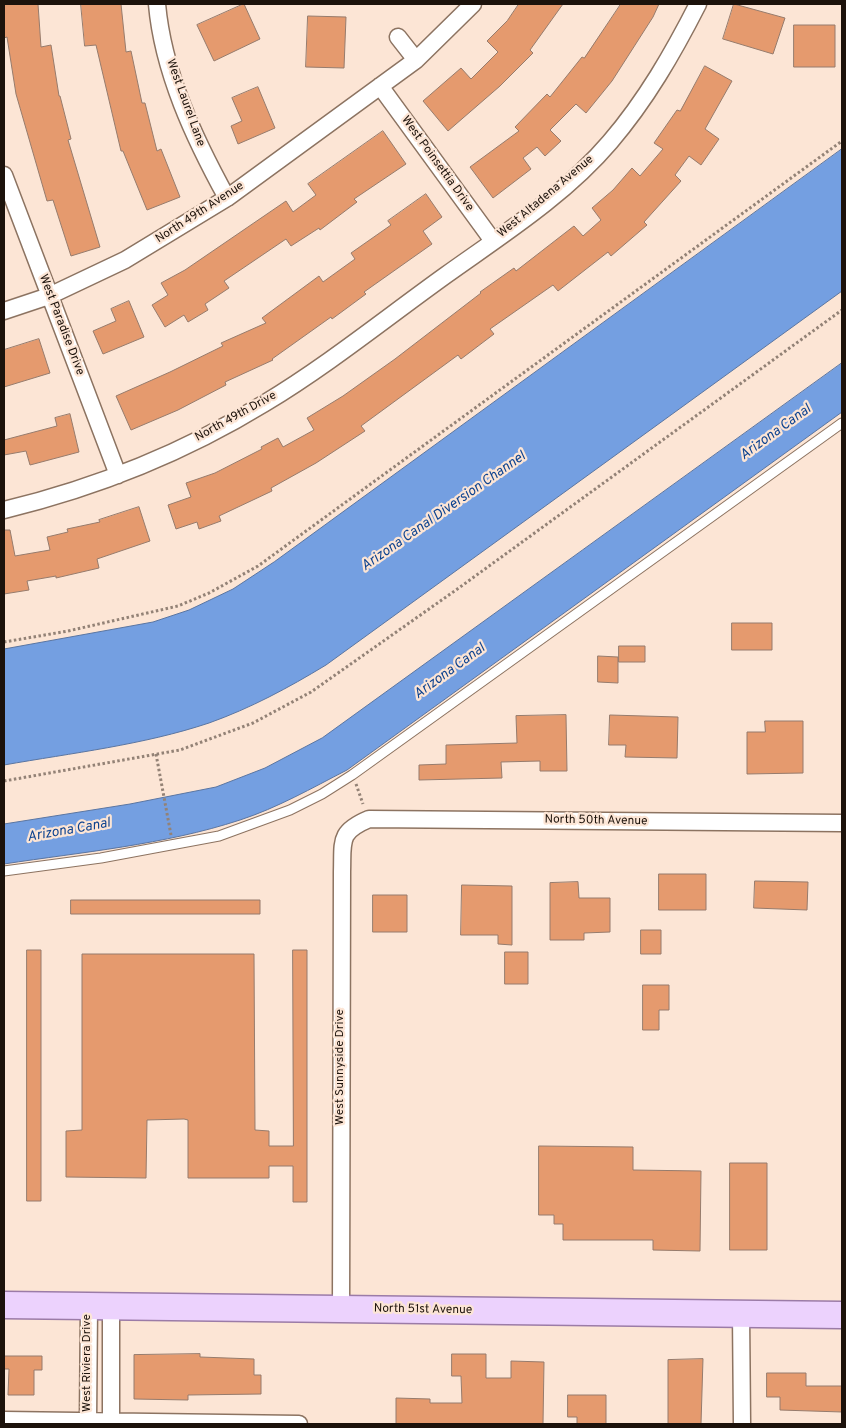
<!DOCTYPE html>
<html>
<head>
<meta charset="utf-8">
<style>
	body { margin:0 }
	#map { position:relative; width:846px; height:1428px; overflow:hidden; background:#fce5d5; font-family:Overpass,sans-serif }
	canvas { display:block }
	.frame { position:absolute; inset:0; border:5px solid #1c120b; pointer-events:none }
</style>
</head>
<body>
<div id="map">
<canvas width="846" height="1428"></canvas>
<div class="frame"></div>
</div>
<script>
const ctx = document.querySelector('canvas').getContext('2d');
ctx.lineJoin = 'round';
function fillPath(path, color) { ctx.fillStyle = color; ctx.fill(path, 'evenodd'); }
function trace(path, color, width, dash) { ctx.strokeStyle = color; ctx.lineWidth = width; ctx.lineCap = dash ? 'butt' : 'round'; ctx.setLineDash(dash || []); ctx.stroke(path); }
function write(font, color, halo, rows, align = 'center') {
  ctx.font = font + ' Overpass,sans-serif'; ctx.lineWidth = 4.5; ctx.setLineDash([]); ctx.textBaseline = 'middle'; ctx.strokeStyle = halo; ctx.fillStyle = color; for (const [text, x, y, turn = 0] of rows) {
    ctx.save(); ctx.translate(x, y); ctx.rotate((+turn || 0) * Math.PI / 180); ctx.textAlign = isNaN(turn) ? turn : align; if (halo) ctx.strokeText(text, 0, 0); ctx.fillText(text, 0, 0); ctx.restore();
  }
}
const water = new Path2D(`
	M842 149V291L326 665C288 688 251 708 209 723 143 745 72 753 4 765V649L153 622 189 610 233 589 274 562Z
	M842 363V412L347 770C312 788 277 808 240 820 164 845 82 852 4 864V824L130 804 216 787 265 768 322 738Z`);
const building = new Path2D(`
	M4 4H38L41 47 51 45 59 96H60L71 139 68 140 100 247 71 256 53 200 47 201 16 94 7 37 4 38Z
	M81 4H121L126 52 131 51 142 103H145L157 151 161 149 180 197 147 210 123 151H121L96 45 85 46Z
	M244 4 260 39 214 61 197 25Z
	M519 4H563L530 50 533 53 500 86 448 131 423 101 461 68 471 79 498 52 487 41 507 21Z
	M621 4H659L653 17 612 81 586 113 576 104 550 130 561 141 545 156 537 147 523 158 531 169 493 198 470 167 519 131 515 127 547 94 550 97 582 57 584 58Z
	M734 4 785 18 773 54 723 39Z
	M308 16 346 17 344 68 306 67Z
	M794 25H835V67H794Z
	M705 66 732 81 705 129 719 139 701 165 689 156 675 175 681 181 644 222 647 225 611 256 608 252 558 291 553 285 490 329 494 334 461 359 458 355 361 426 365 431 316 463 271 488 272 491 219 516 221 521 199 529 197 522 176 529 168 505 191 497 186 483 215 473 262 449 261 447 278 438 283 447 314 430 307 418 343 396 395 359 481 293 480 292 514 268 516 271 574 226 583 236 601 220 592 208 613 190 632 168 640 176 663 149 654 143 677 110 680 111Z
	M258 87 275 128 238 144 231 126 242 121 232 98Z
	M383 131 406 164 354 199 357 202 320 230 319 228 291 246 286 239 224 281 229 288 205 304 208 310 188 322 184 315 165 327 152 305 168 295 161 283 185 270 286 201 293 212 316 195 308 184Z
	M426 194 442 217 423 231 432 244 364 292 366 294 332 319 331 317 272 359 273 360 225 382 226 385 178 410 131 430 116 396 170 372 223 346 221 343 266 323 262 318 319 276 323 282 355 259 351 253 391 225 388 221Z
	M129 301 144 337 103 354 93 331 116 321 111 309Z
	M39 339 50 373 4 387V350Z
	M70 414 79 452 30 465 26 451 4 455V440L57 426 55 418Z
	M139 507 150 541 97 559 99 568 56 578V576L27 581 29 590 4 594V530H10L15 556 50 550 47 537 68 532 67 529 100 522 99 520Z
	M732 623H772V650H732Z
	M619 646H645V662H619Z
	M598 656 618 657V683L598 682Z
	M566 715 567 771H540V761L501 762 502 778 419 780V765L446 764V745L517 743 516 716Z
	M610 715 678 717 677 758 625 757 626 745H609Z
	M765 721H803V773L747 774V732H765Z
	M659 874H706V910H659Z
	M755 881 808 882 807 910 754 908Z
	M578 882 579 898H610V932L584 933V940H550V883Z
	M462 885 512 886V945L498 944V935H461Z
	M373 895H407V932H373Z
	M71 900H260V914H71Z
	M641 930H661V954H641Z
	M27 950H41V1201H27Z
	M293 950H307V1202H293V1166H269V1178H188V1120L184 1119 147 1120 146 1178 66 1177V1131L82 1130V954H254L255 1130 269 1131V1146H293Z
	M505 952H528V984H505Z
	M643 985H669V1010H659V1030H643Z
	M539 1146 633 1147V1170L701 1171 700 1251 653 1250V1240H563V1224H554V1215H539Z
	M730 1163H767V1250H730Z
	M200 1354V1357L254 1359V1375H261V1394L188 1395V1400L134 1399V1355Z
	M452 1354H486V1378H511V1361L544 1362 543 1424H396V1398L430 1399V1403H462L461 1376H452Z
	M4 1356H42V1370H34V1395H8L9 1369H4Z
	M703 1359 701 1424H668V1360Z
	M767 1373H806V1386H842V1412L780 1410V1397H767Z
	M568 1395H606V1424H577V1417H568Z`);
const path = new Path2D(`
	M4 642 68 631 178 606 209 593 258 566 842 141
	M156 754 171 835
	M4 781 180 750 253 723 311 692 456 590 842 310
	M356 784 363 804`);
const lane = new Path2D(`
	M4 871 101 858 219 836 290 810 322 794 352 775 842 423`);
const street = new Path2D(`
	M157 4C163 72 194 138 227 198
	M398 37 416 60
	M380 86 493 241
	M4 175 118 475
	M4 311 49 296 125 260 227 198 416 60 473 4
	M4 510C95 488 185 452 265 403 328 365 386 318 446 275 502 235 565 195 610 142 646 100 673 53 698 4
	M341 1309 342 872C343 841 338 832 369 819L842 823
	M741 1313 742 1424
	M4 1420 299 1424
	M88 1421 89 1306
	M111 1421V1306`);
const primary = new Path2D(`
	M4 1305 842 1315`);
const streetNames = [
	["West Laurel Lane",185,103,70],
	["West Poinsettia Drive",437,164,54],
	["West Altadena Avenue",546,197,-40],
	["North 49th Avenue",200,213,-33],
	["West Paradise Drive",61,325,69],
	["North 49th Drive",236,417,-29],
	["North 50th Avenue",596,821,1],
	["West Sunnyside Drive",341,1067,-90],
	["North 51st Avenue",423,1310,1],
	["West Riviera Drive",88,1363,-90]
];
const waterNames = [
	["Arizona Canal",776,433,-36],
	["Arizona Canal Diversion Channel",444,512,-35],
	["Arizona Canal",450,672,-36],
	["Arizona Canal",69,831,-10]
];
fillPath(water, '#749fe1');
trace(water, '#5a75a1', 1);
fillPath(building, '#e59a6e');
trace(building, '#967b6c', 1);
trace(lane, '#8c7361', 11);
trace(street, '#8c7361', 19);
trace(primary, '#9b7ba7', 29);
trace(path, '#938276', 3, [2.5, 2.5]);
trace(lane, '#fff', 9);
trace(street, '#fff', 16);
trace(primary, '#ecd2fd', 26);
write('12px', '#1c120b', '#fce5d5', streetNames);
write('italic 14px', '#0c428f', '#fce5d5', waterNames);
</script>
</body>
</html>
